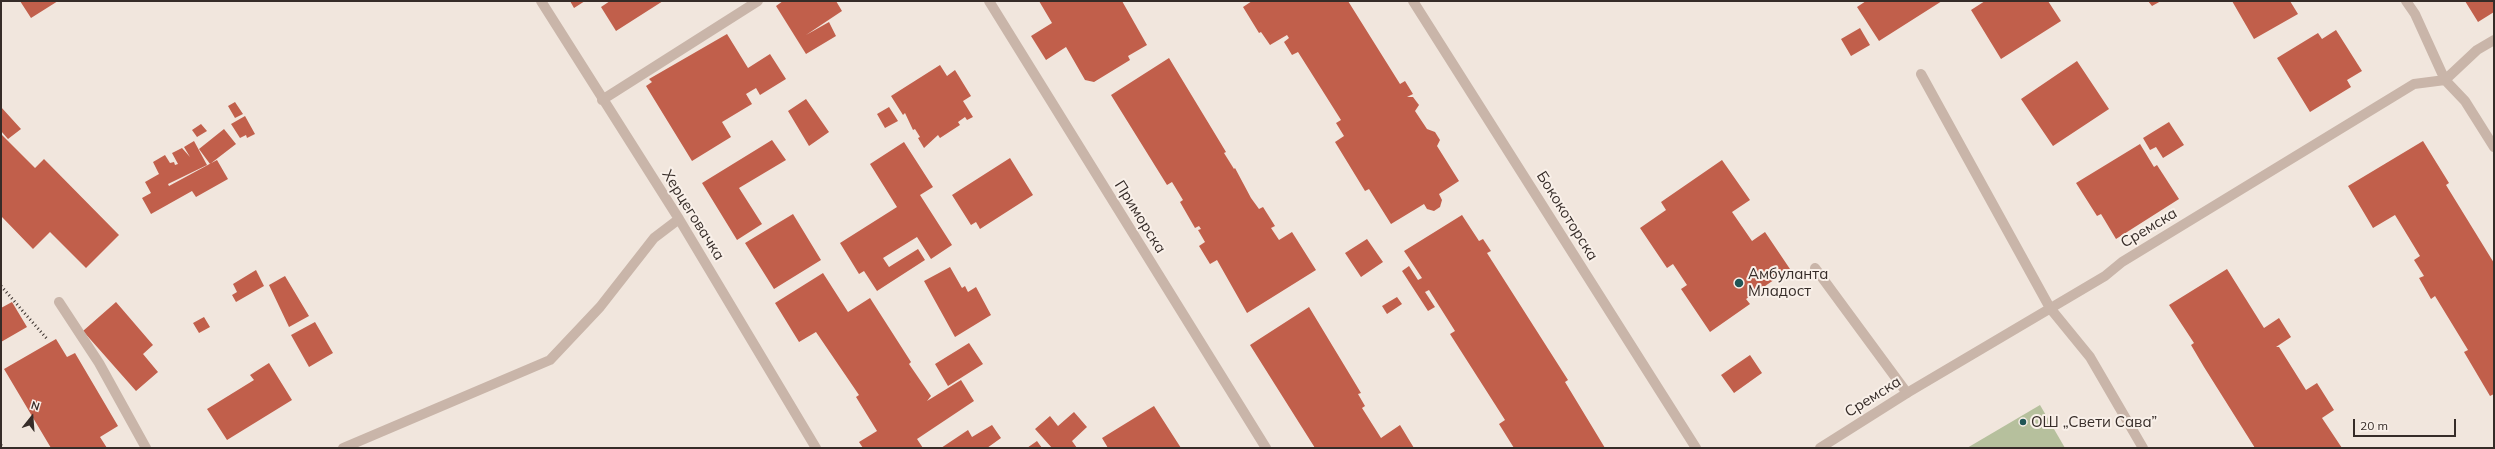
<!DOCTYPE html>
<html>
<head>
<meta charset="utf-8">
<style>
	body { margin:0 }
	#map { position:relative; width:2495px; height:449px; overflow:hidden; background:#f1e6dd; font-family:Mulish,sans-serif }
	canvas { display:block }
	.frame { position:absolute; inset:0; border:2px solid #362c28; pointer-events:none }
	.north { position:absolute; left:12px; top:397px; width:40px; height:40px; -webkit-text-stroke:3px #f9f0e9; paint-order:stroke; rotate:17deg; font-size:11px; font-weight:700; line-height:16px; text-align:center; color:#362c28 }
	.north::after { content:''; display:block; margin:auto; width:14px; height:18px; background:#362c28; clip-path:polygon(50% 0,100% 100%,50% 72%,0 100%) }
	.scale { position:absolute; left:2353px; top:419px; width:103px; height:18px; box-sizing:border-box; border:2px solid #362c28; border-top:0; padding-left:5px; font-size:12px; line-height:14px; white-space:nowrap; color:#362c28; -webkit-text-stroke:3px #f9f0e9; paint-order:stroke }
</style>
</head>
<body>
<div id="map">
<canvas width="2495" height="449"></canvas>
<div class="frame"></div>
<div class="north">N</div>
<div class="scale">20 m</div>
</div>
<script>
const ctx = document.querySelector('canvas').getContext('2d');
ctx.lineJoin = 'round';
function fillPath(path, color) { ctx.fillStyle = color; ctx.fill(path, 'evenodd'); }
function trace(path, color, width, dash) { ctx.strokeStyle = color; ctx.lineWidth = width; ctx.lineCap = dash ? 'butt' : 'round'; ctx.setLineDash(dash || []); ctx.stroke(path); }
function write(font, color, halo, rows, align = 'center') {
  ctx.font = font + ' Mulish,sans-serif'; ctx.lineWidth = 4; ctx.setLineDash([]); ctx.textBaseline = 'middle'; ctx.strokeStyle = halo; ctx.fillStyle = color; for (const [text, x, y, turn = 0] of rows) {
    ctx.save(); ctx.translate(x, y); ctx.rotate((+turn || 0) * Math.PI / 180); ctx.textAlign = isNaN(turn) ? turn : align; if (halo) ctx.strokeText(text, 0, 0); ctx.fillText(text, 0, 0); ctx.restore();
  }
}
const green = new Path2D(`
	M2040 405 2065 448H1967Z`);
const building = new Path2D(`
	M20 1H58L31 18Z
	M570 1H585L574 8Z
	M610 1H663L616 31 601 7Z
	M783 1H836L842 11 806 35 829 22 836 36 806 54 776 6Z
	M1039 1H1122L1147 45 1128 56 1130 60 1094 82 1085 80 1066 47 1046 60 1031 36 1052 23Z
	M1252 1H1348L1400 84 1405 81 1413 94 1407 97H1413L1419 105 1415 111 1427 129 1435 132 1440 140 1437 146 1459 181 1439 194 1442 200 1440 207 1434 211 1427 209 1424 204 1391 224 1369 189 1365 191 1335 142 1344 136 1336 123 1341 120 1329 101 1298 52 1292 55 1284 42 1289 38 1287 35 1270 45 1261 32 1259 33 1243 7Z
	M1866 1H1942L1879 41 1857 7Z
	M1985 1H2048L2061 21 2001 59 1971 10Z
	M2148 1H2161L2152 6Z
	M2232 1H2290L2298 14 2254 39Z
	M2465 1H2494V12L2478 22Z
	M1860 28 1870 45 1851 56 1841 39Z
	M2336 30 2362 71 2347 80 2351 87 2310 112 2277 58 2318 33 2322 39Z
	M727 34 748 68 770 54 786 79 760 95 756 88 746 94 752 104 722 122 731 137 692 161 646 86 652 82 649 79Z
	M1169 58 1226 152 1224 153 1234 169 1235 168 1251 198 1259 209 1263 207 1275 226 1271 228 1279 240 1292 232 1316 270 1247 313 1217 260 1210 264 1199 246 1205 242 1198 230 1201 229 1199 226 1195 228 1180 202 1183 200 1172 182 1167 185 1111 95Z
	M2077 61 2109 109 2053 146 2021 99Z
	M940 65 947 76 955 70 971 96 963 101 973 117 967 120 965 117 958 122 960 125 940 138 938 135 924 148 918 138 920 137 915 129 913 130 905 113 903 115 891 96Z
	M806 99 829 132 809 146 788 111Z
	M235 102 243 114 235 118 228 106Z
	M1 107 21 129 8 139 1 131Z
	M889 107 898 121 885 128 877 114Z
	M245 116 255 134 247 138 246 135 240 138 231 124Z
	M2169 122 2184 145 2163 158 2156 147 2150 150 2143 138Z
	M201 124 207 131 197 137 192 130Z
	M224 129 236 144 210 164 199 149Z
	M1 134 35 168 44 159 119 235 86 268 50 232 33 249 1 216Z
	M772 140 786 160 739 188 762 224 737 240 702 183Z
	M194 141 207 165 168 184 169 186 217 160 228 179 196 197 192 191 151 214 142 198 151 193 145 182 159 174 153 162 165 155 170 163 174 162 175 165 178 164 172 153 182 148 190 157 184 147Z
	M2423 141 2449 183 2446 185 2494 263V394L2490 396 2464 352 2468 350 2435 296 2431 299 2419 278 2424 276 2414 260 2420 256 2395 215 2373 228 2348 186Z
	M904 142 933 187 920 195 952 245 931 259 917 237 883 258 889 267 918 249 925 260 877 291 864 271 859 274 840 243 897 207 870 164Z
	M2140 144 2154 167 2157 165 2179 199 2116 239 2101 214 2097 216 2076 183Z
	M1010 158 1033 195 980 229 976 222 971 225 952 195Z
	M1722 160 1750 200 1732 212 1752 241 1765 232 1790 269 1746 299 1750 304 1710 332 1681 289 1687 285 1673 264 1667 268 1640 228 1666 210 1661 202Z
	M793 214 821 260 774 289 745 243Z
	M1462 215 1479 241 1483 239 1491 251 1487 253 1568 380 1565 382 1605 448H1514L1499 424 1505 420 1450 334 1455 331 1429 290 1425 292 1435 307 1428 311 1402 271 1409 266 1418 280 1422 278 1404 251Z
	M1367 239 1383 262 1361 277 1345 253Z
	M950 267 962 288 965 286 968 292 976 287 991 315 955 337 924 281Z
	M2227 269 2264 328 2279 318 2291 337 2276 347H2279L2306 390 2317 383 2334 410 2322 418 2342 448H2255L2204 367 2191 345 2194 343 2169 305Z
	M256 270 264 286 236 302 232 295 237 292 233 284Z
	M823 273 848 312 870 298 911 362 909 364 931 396 927 401 961 380 974 401 917 439 923 448H863L859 442 877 431 856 397 859 395 816 332 799 342 775 303Z
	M285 276 309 316 289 327 269 285Z
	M1397 297 1402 304 1387 314 1382 306Z
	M12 302 27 327 1 342V308Z
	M116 302 153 345 143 354 158 372 136 391 83 331Z
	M1309 307 1361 393 1358 394 1365 406 1362 408 1381 438 1400 425 1414 448H1315L1250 345Z
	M204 317 210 327 199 333 193 323Z
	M315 322 333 353 309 367 291 335Z
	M56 339 67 357 75 353 118 426 100 437 107 448H51L4 369Z
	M969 343 983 364 948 386 935 364Z
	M1750 355 1762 373 1734 393 1721 375Z
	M269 363 292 400 227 440 207 409 254 380 250 375Z
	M1154 406 1181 448H1108L1102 438Z
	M1074 412 1087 427 1072 441 1077 448H1052L1035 429 1050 416 1058 426Z
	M992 425 1001 438 987 448H941L968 430 972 437Z
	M1037 441 1042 448H1027Z`);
const service = new Path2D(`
	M1815 268 1907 393`);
const minor = new Path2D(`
	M541 1 679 219 816 448
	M989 1 1266 448
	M1413 1 1696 448
	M2406 1 2415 14 2445 80 2465 101 2494 147
	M1921 74 2050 308 2090 357 2143 448
	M602 100 758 1
	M59 302 99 363 146 448
	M343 448 550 360 600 307 654 238 679 219
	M1820 448 1907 393 2105 276 2122 262 2414 84 2445 80 2477 50 2494 40`);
const rail = new Path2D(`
	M1 286 48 340
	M1 445 3 448`);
const markers = [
	[1739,283,5,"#205656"],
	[2023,422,4,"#205656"]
];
const streetNames = [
	["Херцеговачка",693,215,58],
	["Бококоторска",1567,216,58],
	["Приморска",1140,217,58],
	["Сремска",2149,228,-31],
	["Сремска",1873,397,-32]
];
const poiNames = [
	["Амбуланта",1748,274],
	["Младост",1748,291],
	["ОШ „Свети Сава”",2031,422]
];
fillPath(green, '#b6c09d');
fillPath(building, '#c15f4b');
trace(service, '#c9b5a9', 10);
trace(minor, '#c9b5a9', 10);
trace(rail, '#362c28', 3, [1, 3]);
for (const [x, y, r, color] of markers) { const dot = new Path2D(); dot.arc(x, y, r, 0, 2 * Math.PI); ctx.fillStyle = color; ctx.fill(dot); trace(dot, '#f9f0e9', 1.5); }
write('15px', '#362c28', '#f9f0e9', streetNames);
write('15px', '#362c28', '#f9f0e9', poiNames, 'left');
</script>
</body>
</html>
